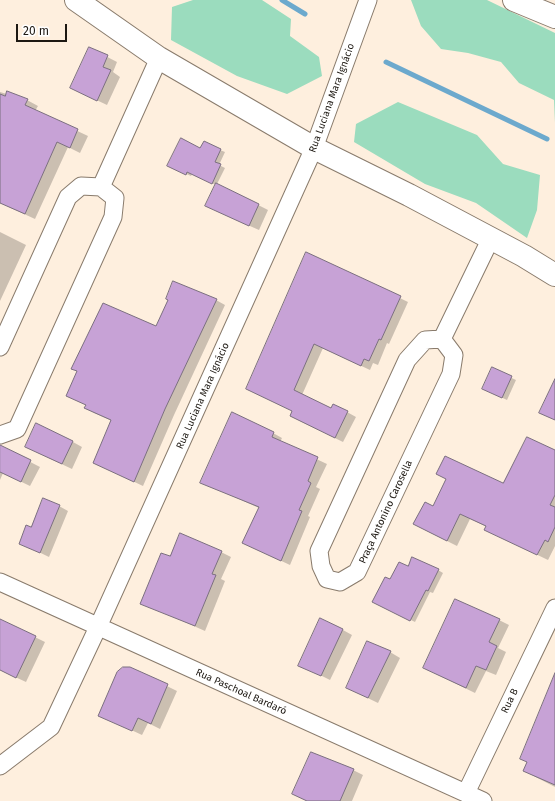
<!DOCTYPE html>
<html>
<head>
<meta charset="utf-8">
<style>
	body { margin:0 }
	#map { position:relative; width:555px; height:801px; overflow:hidden; background:#feefde; font-family:"Fira Sans",sans-serif }
	canvas { display:block }
	.scale { position:absolute; left:16px; top:24px; width:51px; height:18px; box-sizing:border-box; border:2px solid #1d1812; border-top:0; padding-left:5px; font-size:12px; line-height:14px; white-space:nowrap; color:#1d1812; -webkit-text-stroke:3px #fff; paint-order:stroke }
</style>
</head>
<body>
<div id="map">
<canvas width="555" height="801"></canvas>
<div class="scale">20 m</div>
</div>
<script>
const ctx = document.querySelector('canvas').getContext('2d');
ctx.lineJoin = 'round';
function fillPath(path, color) { ctx.fillStyle = color; ctx.fill(path, 'evenodd'); }
function trace(path, color, width, dash) { ctx.strokeStyle = color; ctx.lineWidth = width; ctx.lineCap = dash ? 'butt' : 'round'; ctx.setLineDash(dash || []); ctx.stroke(path); }
function write(font, color, halo, rows, align = 'center') {
  ctx.font = font + ' "Fira Sans",sans-serif'; ctx.lineWidth = 3; ctx.setLineDash([]); ctx.textBaseline = 'middle'; ctx.strokeStyle = halo; ctx.fillStyle = color; for (const [text, x, y, turn = 0] of rows) {
    ctx.save(); ctx.translate(x, y); ctx.rotate((+turn || 0) * Math.PI / 180); ctx.textAlign = isNaN(turn) ? turn : align; if (halo) ctx.strokeText(text, 0, 0); ctx.fillText(text, 0, 0); ctx.restore();
  }
}
const green = new Path2D(`
	M193 0H262L291 19 290 36 319 57 322 76 287 94 237 76 171 40 172 7Z
	M411 0H487L555 33V123L554 100 519 83 501 62 468 53 441 49 421 26Z
	M398 102 477 135 503 164 540 175 537 210 527 238 476 203 425 184 354 142 356 124Z`);
const shadow = new Path2D(`
	M90 48 117 62 113 72 120 77 107 105 71 88Z
	M0 92 27 100 38 106 35 111 88 136 80 153 68 147 35 219 0 203Z
	M201 149 220 150 225 152 219 165 225 168 217 184 268 210 259 230 216 211V185L192 174 191 176 173 168Z
	M0 232 26 245 0 301Z
	M307 253 408 302 389 344 387 343 378 365 373 363 370 370 323 348 302 395 332 409 347 412 356 417 343 442 300 421 293 411 255 393Z
	M169 300H216L225 305 174 415 143 486 94 463 112 421 94 413 85 408 86 405 67 395 78 371 73 369 157 327Z
	M492 369 516 380 507 400 488 391Z
	M273 433 282 438 280 442 327 464 316 487 320 489 308 516 310 517 290 565 243 543 259 508 201 482Z
	M73 442 82 447 72 469 36 452Z
	M0 449 7 450 40 467 30 486 3 473 0 480Z
	M555 451V546L548 560 496 535 487 527 470 519 457 546 425 530 434 508 504 485Z
	M59 506 68 511 49 557 20 543 32 529Z
	M221 552 231 557 221 579 225 581 205 631 142 603 170 557Z
	M408 568 438 570 443 573 433 593 430 592 415 622 378 604 390 581Z
	M0 620 45 642 26 682 0 670Z
	M499 620 509 625 498 648 506 652 496 675 486 671 475 693 434 673Z
	M343 630 352 635 330 680 300 665Z
	M390 652 400 658 378 703 347 688Z
	M130 668 177 691 160 729 148 723 142 735 99 715Z
	M555 676V787L524 771Z
	M353 770 363 775 352 801H307L293 794Z`);
const stream = new Path2D(`
	M282 0 305 14
	M386 62 547 139`);
const building = new Path2D(`
	M89 47 108 55 103 67 111 70 97 101 70 88Z
	M7 91 28 99 25 105 78 129 70 148 57 142 25 214 0 203V94L5 96Z
	M181 138 200 148 204 141 221 149 215 162 221 164 212 184 187 172 186 175 167 166Z
	M216 183 259 204 249 226 205 206Z
	M306 252 401 296 381 340 379 339 369 361 364 359 361 366 314 344 294 390 331 408 333 404 348 411 335 438 290 416 292 411 246 389Z
	M173 281 217 299 165 409 134 482 93 463 111 420 84 408 86 405 66 396 77 371 71 369 103 303 156 326 168 300 166 299Z
	M492 367 512 376 502 398 482 389Z
	M555 379V420L539 413Z
	M232 412 274 432 272 437 318 457 308 481 311 483 299 510 302 511 281 561 242 543 259 507 200 483Z
	M36 423 73 441 62 464 25 447Z
	M527 437 555 450V495L550 505 555 507V527L548 542 545 540 537 555 484 530 486 526 460 514 447 541 413 524 425 502 433 506 446 479 436 474 445 456 503 483Z
	M0 445 31 460 21 482 0 472Z
	M43 498 60 505 40 553 19 544 26 525 31 527Z
	M180 533 222 551 212 574 216 575 195 626 140 604 161 553 170 556Z
	M412 557 439 569 428 591 426 590 410 621 372 602 385 577 390 579 399 562 408 566Z
	M455 599 500 619 489 642 497 646 486 670 476 666 466 688 423 668Z
	M320 618 343 629 321 676 298 666Z
	M0 619 36 636 16 678 0 670Z
	M367 641 391 651 368 698 346 688Z
	M123 667H130L168 684 151 724 138 718 132 731 98 716 117 672Z
	M555 673V785L523 771 527 762 520 759Z
	M311 752 354 769 340 801H307L292 794Z`);
const minor = new Path2D(`
	M101 187 159 58
	M442 339 454 355 451 374 357 572 340 582 327 579 321 566 319 551 407 360 425 340Z
	M442 339 491 238
	M0 347 68 197 81 186 101 187 115 198 113 217 17 429 0 435
	M0 582 483 801
	M0 766 51 727 98 627 314 148 368 0
	M466 793 555 608`);
const secondary = new Path2D(`
	M76 0 159 58 314 148 409 195 524 256 555 275
	M514 0 555 17`);
const streetNames = [
	["Rua Luciana Mara Ignácio",332,98,-70],
	["Rua Luciana Mara Ignácio",203,396,-66],
	["Praça Antonino Carosella",386,512,-65],
	["Rua Paschoal Bardaró",241,692,24],
	["Rua B",510,701,-64]
];
fillPath(green, '#9bdcbe');
fillPath(shadow, '#0003');
trace(stream, '#6ca9cd', 5);
fillPath(building, '#c7a2d6');
trace(building, '#7b6f7f', 1);
trace(minor, '#897b6c', 19);
trace(secondary, '#897b6c', 24);
trace(minor, '#fff', 17);
trace(secondary, '#fff', 22);
write('10px', '#1d1812', '#fff', streetNames);
</script>
</body>
</html>
